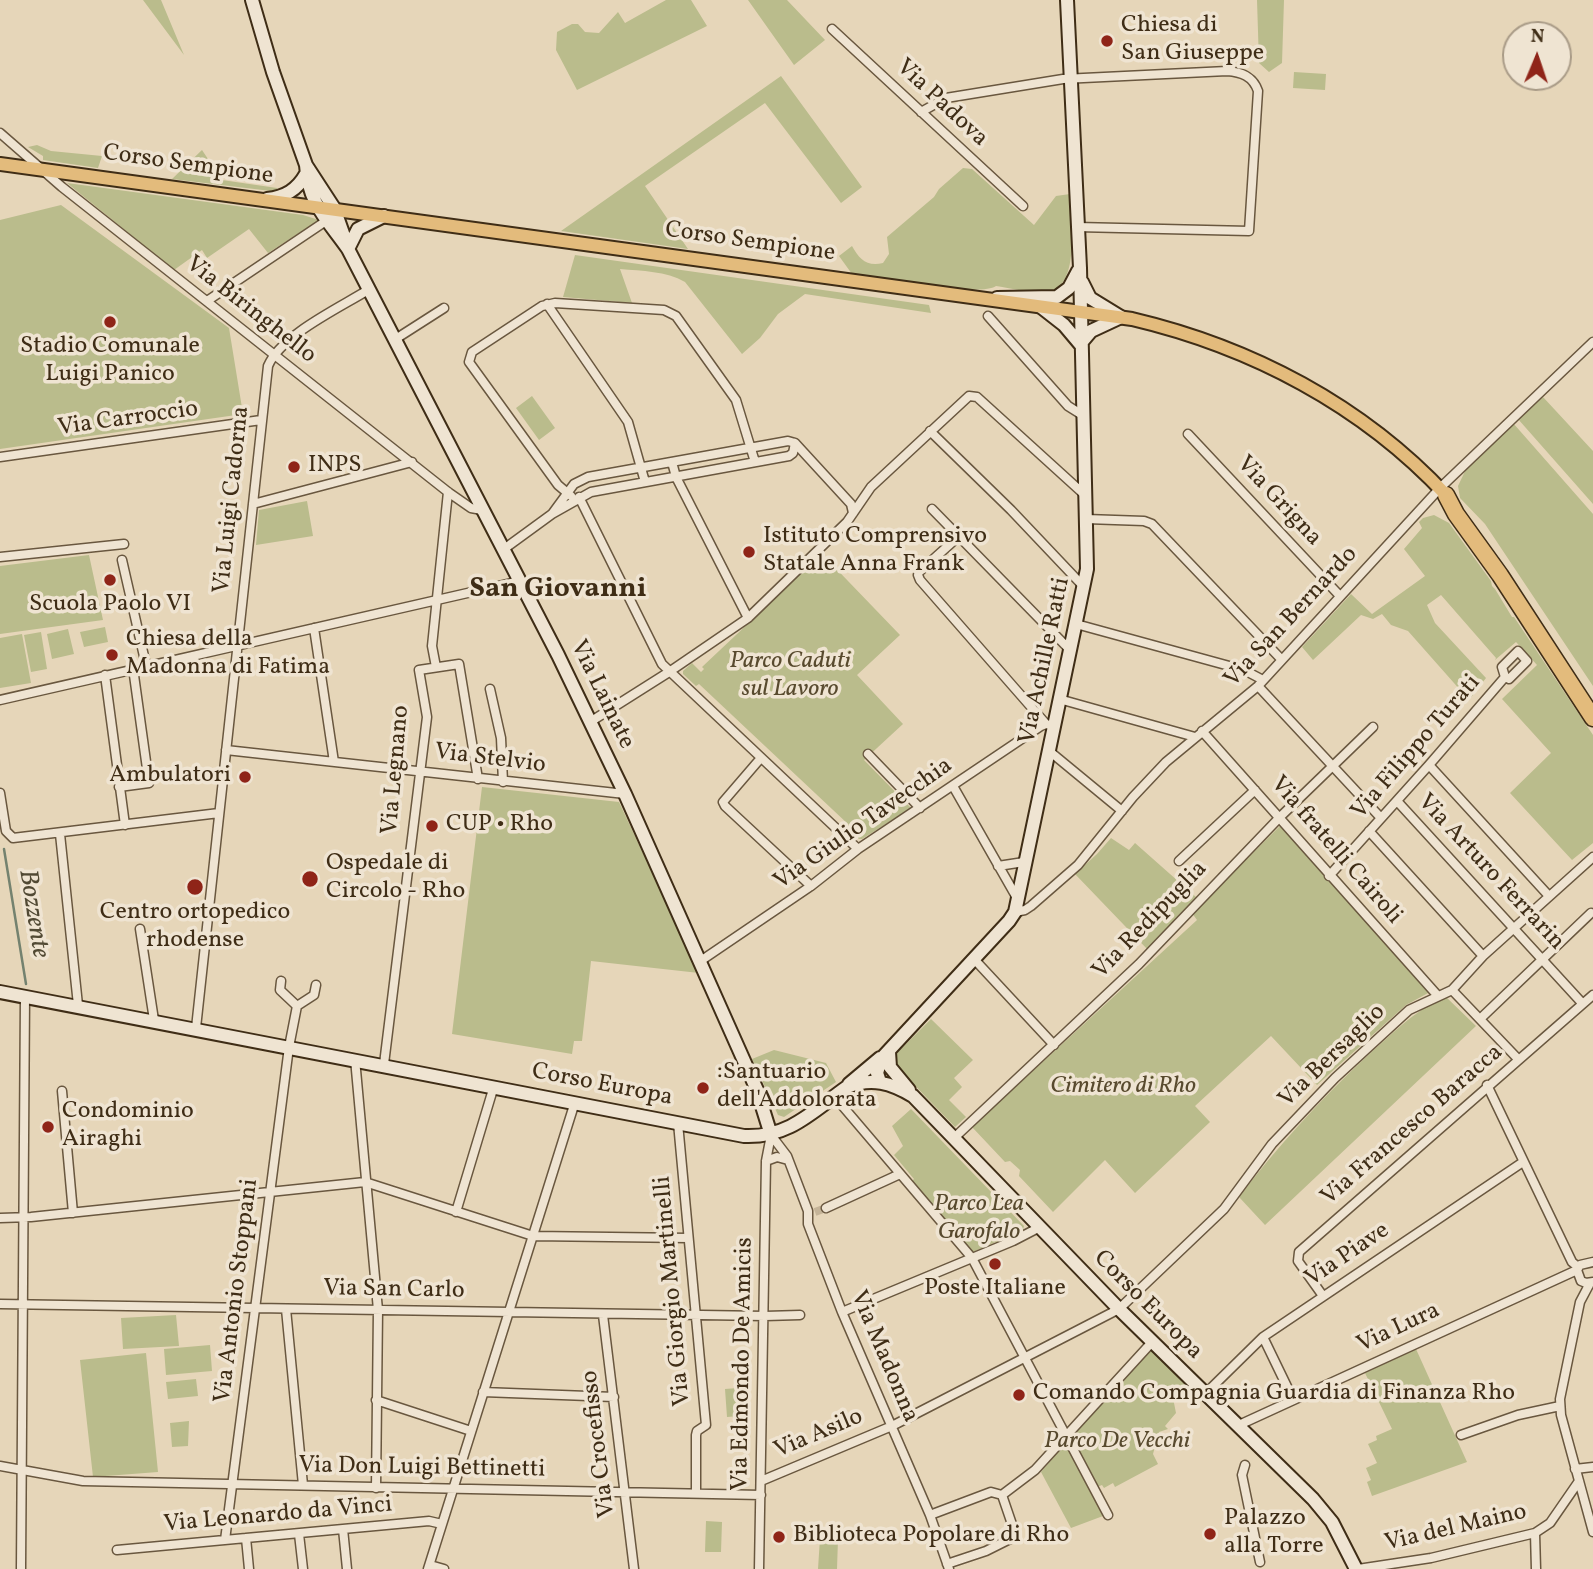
<!DOCTYPE html>
<html>
<head>
<meta charset="utf-8">
<style>
	body { margin:0 }
	#map { position:relative; width:1593px; height:1569px; overflow:hidden; background:#e6d6b9; font-family:Vollkorn,serif }
	canvas { display:block }
	.north { position:absolute; left:1502px; top:21px; width:70px; height:70px; box-sizing:border-box; background:#efe4d2; border:2px solid #a99b87; border-radius:50%; rotate:2deg; font-size:19px; font-weight:700; line-height:28px; text-align:center; color:#3f2d16 }
	.north::after { content:''; display:block; margin:auto; width:24px; height:32px; background:#8f2418; clip-path:polygon(50% 0,100% 100%,50% 72%,0 100%) }
</style>
</head>
<body>
<div id="map">
<canvas width="1593" height="1569"></canvas>
<div class="north">N</div>
</div>
<script>
const ctx = document.querySelector('canvas').getContext('2d');
ctx.lineJoin = 'round';
function fillPath(path, color) { ctx.fillStyle = color; ctx.fill(path, 'evenodd'); }
function trace(path, color, width, dash) { ctx.strokeStyle = color; ctx.lineWidth = width; ctx.lineCap = dash ? 'butt' : 'round'; ctx.setLineDash(dash || []); ctx.stroke(path); }
function write(font, color, halo, rows, align = 'center') {
  ctx.font = font + ' Vollkorn,serif'; ctx.lineWidth = 7; ctx.setLineDash([]); ctx.textBaseline = 'middle'; ctx.strokeStyle = halo; ctx.fillStyle = color; for (const [text, x, y, turn = 0] of rows) {
    ctx.save(); ctx.translate(x, y); ctx.rotate((+turn || 0) * Math.PI / 180); ctx.textAlign = isNaN(turn) ? turn : align; if (halo) ctx.strokeText(text, 0, 0); ctx.fillText(text, 0, 0); ctx.restore();
  }
}
const green = new Path2D(`
	M143 0H161L184 55Z
	M666 0H691L707 26 577 90 556 50 557 32 572 24H578L585 32 599 33 618 12 625 23Z
	M748 0H787L825 40 794 65Z
	M1257 0H1284L1282 63 1269 72 1259 63Z
	M1294 72 1326 74 1325 90 1293 88Z
	M781 76 862 187 841 203 765 103 645 186 688 249 561 231Z
	M37 145 51 151 102 156 98 168 43 160V156L28 147Z
	M202 150 222 180 277 188 279 192 172 179Z
	M963 168 972 169 1034 225 1056 196 1070 194C1070 218 1081 282 1051 291 1035 295 1012 288 996 286 978 298 878 277 852 274L839 256 852 246C859 259 867 267 883 263L889 254 887 237 934 197 939 189Z
	M67 183 303 215 319 220 268 253 249 229 207 258 202 250 174 270Z
	M61 205 229 328 243 414 0 449V220Z
	M575 255 929 305 931 313 805 294 778 314 760 338 742 354 685 282C666 271 642 271 620 269L632 303 563 297Z
	M532 396 555 428 539 440 516 408Z
	M1543 397 1593 451V504L1518 419Z
	M1513 423 1593 514V686L1485 524 1460 498 1458 486 1467 467Z
	M307 501 313 536 256 545 259 510Z
	M1434 515 1449 523 1491 581 1492 586 1495 589 1512 617H1514L1593 735V843L1572 860 1510 793 1551 753 1502 699 1537 665 1516 642 1495 660 1496 658 1441 595 1427 605 1435 623 1486 678 1469 700 1408 631 1391 625 1382 614 1373 619 1361 615 1313 660 1302 647 1351 594 1372 614 1425 576 1404 549 1422 528 1419 522 1423 518Z
	M822 554 900 635 857 675 903 724 864 760 911 808 862 839H859L847 828 849 825 699 684 696 686 683 674V671L692 663 701 672 704 669 702 667Z
	M89 555 103 620 0 634V566Z
	M105 627 108 642 84 647 80 632Z
	M68 629 74 654 52 659 47 634Z
	M41 632 47 669 31 672 24 635Z
	M22 634 31 683 0 688V638Z
	M482 787 619 802 699 973 591 961 582 1041H574L572 1054 452 1034Z
	M1280 826 1430 992 1406 1005 1317 1085 1271 1036 1195 1106 1210 1122 1135 1193 1105 1160 1053 1212 1019 1176 1020 1170 1010 1161 1005 1162 972 1127 1197 920 1192 913Z
	M1111 838 1129 850 1135 843 1196 897 1148 950 1075 874 1097 854Z
	M1445 996 1476 1026 1265 1225 1239 1197C1277 1147 1319 1101 1365 1058 1392 1034 1413 1012 1445 996Z
	M931 1019 973 1060 954 1078 962 1087 949 1100 966 1117 955 1127 895 1065 896 1054Z
	M774 1050 826 1063 836 1082 784 1117 778 1115 752 1059Z
	M911 1109 1024 1226 1023 1230 973 1252 911 1182 914 1179 894 1155 903 1146 892 1126Z
	M176 1315 179 1346 123 1349 121 1318Z
	M210 1345 212 1371 166 1375 164 1349Z
	M1152 1347 1192 1391 1187 1395 1173 1398 1176 1413 1165 1426 1168 1429 1159 1432 1153 1454 1158 1464 1115 1487 1113 1483 1104 1488 1102 1485 1097 1487 1071 1438Z
	M1416 1349 1467 1462 1372 1496 1367 1482 1371 1480 1366 1468 1377 1463 1368 1444 1377 1440 1376 1436 1392 1429 1365 1373Z
	M146 1353 158 1472 93 1477 80 1360Z
	M196 1379 198 1396 168 1399 166 1382Z
	M738 1388 740 1416 727 1417 725 1389Z
	M189 1421 188 1446 172 1447 170 1423Z
	M1065 1444 1103 1516 1071 1528 1041 1472Z
	M706 1521 722 1522 721 1552H705Z
	M820 1538 838 1539 837 1569H818Z`);
const stream = new Path2D(`
	M4 849 26 984`);
const streetTunnel = new Path2D(`
	M815 1212 826 1208`);
const street = new Path2D(`
	M832 29 1023 206
	M921 112 946 98 1063 79 1227 71C1241 72 1253 76 1258 91L1249 231 1077 227
	M0 133 62 187 448 492 471 508 482 510
	M207 301 323 223 329 222
	M547 304 628 422 645 482
	M988 316 1068 406 1084 416
	M394 340 444 308
	M930 431 1011 510 1084 587
	M1188 434 1340 596
	M795 443 851 504 853 513
	M0 457 261 420
	M672 462 676 477 748 618
	M571 496 558 485 469 362 472 352 542 306 555 303 664 310 676 316 736 400 755 462
	M579 497 662 664 858 849
	M253 504 412 462
	M932 509 1070 650
	M1086 519 1144 521 1152 524 1281 659
	M958 537 919 572 918 575 920 580 1046 724
	M504 549 552 514 591 492 789 456 793 453 795 443 788 441 588 477 574 484 552 514
	M0 557 124 544
	M122 560 146 665
	M1076 624 1244 670 1263 680
	M314 628 334 762
	M436 667 432 646 448 492
	M105 675 125 825
	M1258 686 1381 818
	M490 689 501 738 503 782
	M1059 699 1195 737
	M0 700 520 581
	M590 722 669 672 748 618 847 522 871 487 969 396 977 397 1086 496
	M1202 731 1438 996
	M226 750 625 794
	M1048 750 1122 811
	M868 754 920 808
	M760 759 723 802 725 806 811 886
	M1429 765 1549 896
	M953 786 1017 898
	M119 787 149 783 133 668
	M0 793 6 831 13 838 219 813
	M1397 801 1582 1003
	M1369 831 1483 956
	M60 834 78 1005
	M1179 861 1255 790
	M998 866 1024 862
	M1329 876 1429 765 1505 677 1509 679 1527 661 1518 651 1502 667 1505 677
	M1015 912 1025 910 1031 906 1078 865 1133 797 1166 762 1258 686 1440 488 1593 342
	M140 929 154 1020
	M974 959 1054 1045
	M699 962 811 886 858 849 1041 726 1046 724 1053 726
	M281 981 280 990 297 1006
	M1452 990 1518 1059
	M1480 1019 1591 913
	M196 1028 268 366C281 335 339 308 368 290
	M355 1059 378 1310 376 1488
	M384 1064 427 717 419 670 459 664 478 779
	M1487 1085 1572 1262 1578 1267
	M62 1091 73 1213
	M834 1096 972 1258 1108 1515
	M678 1123 706 1425 697 1431 696 1435V1493
	M771 1135 787 1156 808 1211V1224L842 1312 930 1515 949 1569
	M954 1138 1139 964 1280 817 1373 727
	M766 1161 777 1157 788 1160
	M826 1208 900 1174
	M456 1212 494 1086
	M0 1218 31 1217 365 1182 533 1236 688 1238
	M1577 1270 1581 1281 1586 1283 1593 1282
	M1590 1283 1580 1302 1560 1399 1561 1415 1593 1532
	M1323 1296 1298 1261 1299 1252 1593 995
	M0 1304 765 1316
	M286 1309 303 1485
	M842 1312 1013 1241 1040 1227
	M603 1315 634 1569
	M765 1316 800 1315
	M1263 1337 1293 1399
	M483 1392 614 1397
	M1205 1394 1263 1337 1523 1162
	M376 1400 471 1431
	M1239 1425 1577 1270 1580 1265 1593 1262
	M1461 1435 1518 1415 1560 1406
	M1245 1465 1242 1475 1260 1562
	M0 1466 83 1481 761 1495
	M1575 1469 1593 1467
	M761 1481 892 1426 1119 1309 1224 1209 1272 1144 1335 1078 1409 1010 1452 990 1483 956 1593 857
	M1002 1495 1035 1470 1153 1341
	M930 1515 991 1492 1002 1495
	M343 1529 347 1569
	M1535 1533 1536 1569
	M299 1534 303 1569
	M246 1538 249 1569
	M225 1540 289 1047 297 1006 314 995 316 985
	M117 1550 429 1521 442 1524
	M947 1564 986 1551 1016 1536 1002 1495
	M430 1565 444 1569
	M21 1569 25 996
	M428 1569 575 1102
	M759 1569 766 1161 771 1135
	M1358 1569 1431 1558 1535 1533 1550 1523 1579 1481`);
const secondary = new Path2D(`
	M252 0 273 72 306 165 334 208 345 239
	M306 165C308 203 327 219 348 249L558 655 625 794 757 1090 771 1135
	M267 199C285 197 297 190 306 174
	M348 249 358 229 384 216
	M1082 282 1090 298 1121 317
	M997 298 1057 297 1069 288 1078 271
	M1041 307 1064 325 1080 344
	M1080 344 1091 331 1121 317
	M0 992 744 1136C789 1138 813 1111 847 1087 872 1077 891 1083 913 1096L1119 1309 1313 1499 1332 1522 1356 1569
	M889 1052 890 1067 909 1090
	M880 1082 877 1073 881 1059 1009 921 1015 912 1087 569 1080 268 1067 0
	M849 1084 880 1058`);
const primary = new Path2D(`
	M0 164 1132 319C1251 347 1362 405 1446 495`);
const highway = new Path2D(`
	M1446 495 1456 514 1500 575 1593 718`);
const markers = [
	[1107,41,7,"#8f2418"],
	[110,322,7,"#8f2418"],
	[294,467,7,"#8f2418"],
	[749,552,7,"#8f2418"],
	[110,580,7,"#8f2418"],
	[112,655,7,"#8f2418"],
	[245,777,7,"#8f2418"],
	[432,826,7,"#8f2418"],
	[310,879,9,"#8f2418"],
	[195,887,9,"#8f2418"],
	[703,1088,7,"#8f2418"],
	[48,1127,7,"#8f2418"],
	[995,1264,7,"#8f2418"],
	[1019,1395,7,"#8f2418"],
	[1210,1534,7,"#8f2418"],
	[779,1537,7,"#8f2418"]
];
const poiNames = [
	["Chiesa di",1121,27],
	["San Giuseppe",1121,55],
	["Stadio Comunale",110,348,"center"],
	["Luigi Panico",110,376,"center"],
	["INPS",308,467],
	["Istituto Comprensivo",763,538],
	["Statale Anna Frank",763,566],
	["Scuola Paolo VI",110,606,"center"],
	["Chiesa della",126,641],
	["Madonna di Fatima",126,669],
	["Ambulatori",231,777,"right"],
	["CUP • Rho",446,826],
	["Ospedale di",326,865],
	["Circolo - Rho",326,893],
	["Centro ortopedico",195,914,"center"],
	["rhodense",195,942,"center"],
	[":Santuario",717,1074],
	["dell'Addolorata",717,1102],
	["Condominio",62,1113],
	["Airaghi",62,1141],
	["Poste Italiane",995,1290,"center"],
	["Comando Compagnia Guardia di Finanza Rho",1033,1395],
	["Palazzo",1224,1520],
	["alla Torre",1224,1548],
	["Biblioteca Popolare di Rho",793,1537]
];
const streetNames = [
	["Via Padova",941,104,43],
	["Corso Sempione",188,166,8],
	["Corso Sempione",750,243,8],
	["Via Biringhello",250,311,38],
	["Via Carroccio",128,420,-8],
	["Via Luigi Cadorna",233,500,-84],
	["Via Grigna",1278,502,47],
	["Via San Bernardo",1292,618,-47],
	["Via Achille Ratti",1046,661,-78],
	["Via Lainate",601,695,64],
	["Via Filippo Turati",1417,748,-49],
	["Via Stelvio",490,760,7],
	["Via Legnano",397,770,-85],
	["Via Giulio Tavecchia",864,825,-35],
	["Via fratelli Cairoli",1335,851,49],
	["Via Arturo Ferrarin",1490,873,47],
	["Via Redipuglia",1151,921,-46],
	["Via Bersaglio",1333,1057,-44],
	["Corso Europa",602,1086,11],
	["Via Francesco Baracca",1413,1126,-41],
	["Via Piave",1348,1256,-34],
	["Via Antonio Stoppani",238,1291,-83],
	["Via San Carlo",394,1291,1],
	["Via Giorgio Martinelli",674,1291,-95],
	["Corso Europa",1147,1306,45],
	["Via Lura",1399,1329,-25],
	["Via Madonna",883,1357,67],
	["Via Edmondo De Amicis",744,1364,-89],
	["Via Asilo",819,1435,-23],
	["Via Crocefisso",600,1444,-97],
	["Via Don Luigi Bettinetti",422,1469,1],
	["Via Leonardo da Vinci",278,1516,-5],
	["Via del Maino",1456,1529,-13]
];
const parkNames = [
	["Parco Caduti",790,663],
	["sul Lavoro",790,691],
	["Cimitero di Rho",1123,1088],
	["Parco Lea",979,1206],
	["Garofalo",979,1234],
	["Parco De Vecchi",1117,1443]
];
const waterNames = [
	["Bozzente",32,914,81]
];
const quarterNames = [
	["San Giovanni",558,591]
];
fillPath(green, '#babc8c');
trace(stream, '#74826f', 2.5);
trace(streetTunnel, '#c5b498', 8, [8, 4]);
trace(street, '#69573f', 11);
trace(secondary, '#3f2d16', 16);
trace(primary, '#3f2d16', 16);
trace(highway, '#3f2d16', 19);
trace(street, '#efe4d2', 8);
trace(secondary, '#efe4d2', 12);
trace(primary, '#e3bb7c', 12);
trace(highway, '#e3bb7c', 16);
for (const [x, y, r, color] of markers) { const dot = new Path2D(); dot.arc(x, y, r, 0, 2 * Math.PI); ctx.fillStyle = color; ctx.fill(dot); trace(dot, '#efe4d2', 2.5); }
write('24px', '#3f2d16', '#efe4d2', poiNames, 'left');
write('24px', '#3f2d16', '#efe4d2', streetNames);
write('italic 24px', '#584a2e', '#efe4d2', parkNames);
write('italic 26px', '#514934', '#efe4d2', waterNames);
write('bold 28px', '#3f2d16', '#efe4d2', quarterNames);
</script>
</body>
</html>
